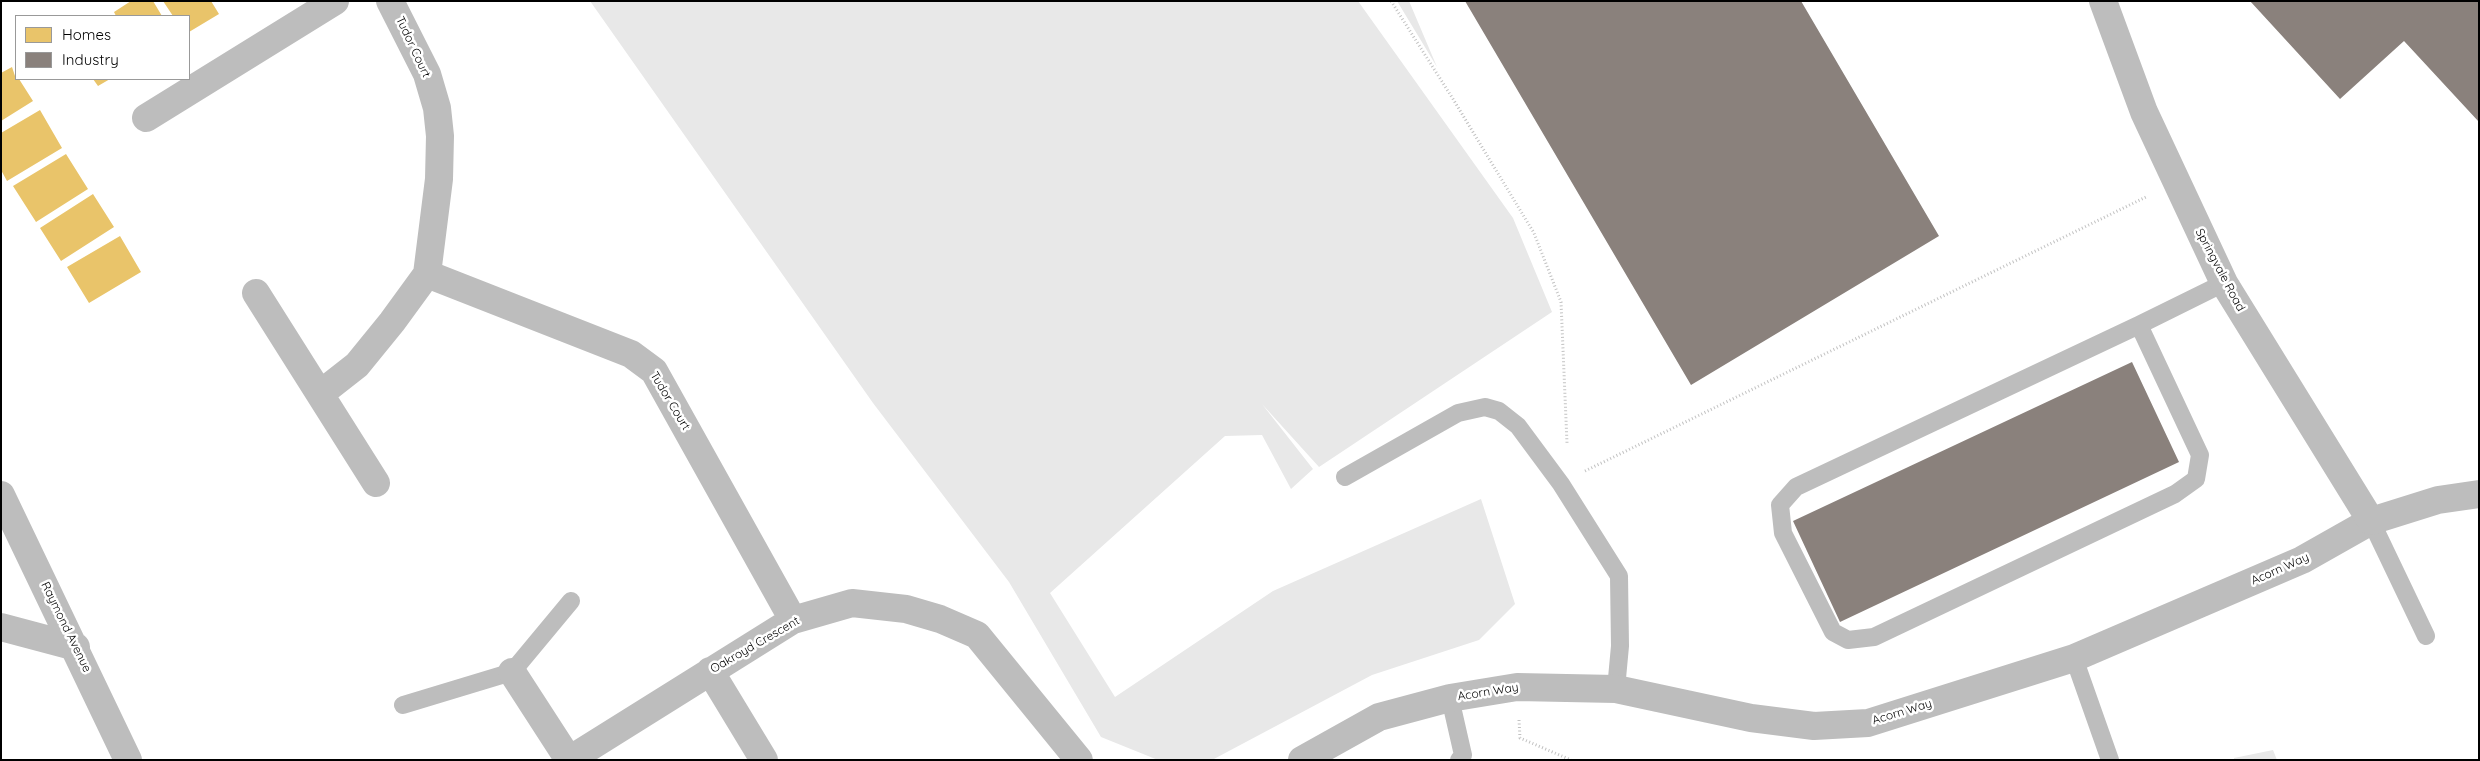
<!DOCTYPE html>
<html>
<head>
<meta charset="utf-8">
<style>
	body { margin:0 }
	#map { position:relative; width:2480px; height:761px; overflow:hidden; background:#fff; font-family:Quicksand,sans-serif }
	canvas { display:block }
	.frame { position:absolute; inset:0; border:2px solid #000; pointer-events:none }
	.legend { position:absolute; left:15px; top:15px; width:175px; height:65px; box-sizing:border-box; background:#fff; border:1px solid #999; margin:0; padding:6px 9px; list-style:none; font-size:15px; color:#000 }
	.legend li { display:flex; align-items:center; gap:10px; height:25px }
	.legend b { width:25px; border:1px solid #999 }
</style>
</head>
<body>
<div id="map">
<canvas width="2480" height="761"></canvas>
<div class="frame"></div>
<ul class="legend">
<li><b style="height:14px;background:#e9c46a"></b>Homes</li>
<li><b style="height:14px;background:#8a817c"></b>Industry</li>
</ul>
</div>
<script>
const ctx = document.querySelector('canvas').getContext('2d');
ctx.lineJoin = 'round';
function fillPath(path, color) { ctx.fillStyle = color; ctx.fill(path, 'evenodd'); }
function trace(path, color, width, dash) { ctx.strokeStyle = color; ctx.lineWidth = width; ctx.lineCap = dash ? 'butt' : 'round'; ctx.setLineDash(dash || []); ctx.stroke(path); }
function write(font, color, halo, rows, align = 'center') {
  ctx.font = font + ' Quicksand,sans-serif'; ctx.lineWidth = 5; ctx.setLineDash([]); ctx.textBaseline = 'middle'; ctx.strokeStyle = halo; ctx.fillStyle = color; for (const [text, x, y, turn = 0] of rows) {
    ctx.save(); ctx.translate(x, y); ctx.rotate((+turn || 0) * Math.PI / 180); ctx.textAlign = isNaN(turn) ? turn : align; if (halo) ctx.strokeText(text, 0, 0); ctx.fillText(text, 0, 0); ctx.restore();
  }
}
const green = new Path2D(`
	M590 1H1358L1513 218 1552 312 1319 467 1262 404 1313 469 1291 489 1262 435 1225 436 1050 593 1115 697 1273 591 1481 499 1515 604 1479 640 1372 675 1212 760H1158L1101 737 1009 582 873 403Z
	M1397 1H1409L1437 67Z
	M2273 750 2277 760H2234V758Z`);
const homes = new Path2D(`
	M131 1H153L162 16H116L114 12Z
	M163 1H211L219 14 189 32V16H173Z
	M12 67 16 79H19L33 101 1 121V73Z
	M93 79H110L98 86Z
	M40 110 62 148 7 181 1 170V133Z
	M66 154 88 189 36 222 13 186Z
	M93 194 114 227 61 261 40 228Z
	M120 236 141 272 89 303 67 267Z`);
const industry = new Path2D(`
	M1465 1H1801L1939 236 1691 385Z
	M2250 1H2479V122L2404 41 2340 99Z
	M2132 362 2179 462 1840 622 1793 521Z`);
const path = new Path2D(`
	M1391 1 1453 99 1534 233 1561 302 1567 443
	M1585 471 2146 197
	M1519 720 1520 738 1571 760`);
const service = new Path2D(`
	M2139 325 2200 455 2196 479 2175 494 1874 637 1848 640 1833 632 1783 533 1780 505 1796 487 2139 325 2224 283
	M1345 477 1458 413 1485 407 1499 411 1518 426 1561 484 1619 576 1620 646 1616 689
	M2371 521 2426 636
	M2074 658 2110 760
	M1450 698 1463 755 1459 760
	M403 705 512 672 571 601`);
const minor = new Path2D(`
	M146 118 335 1
	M427 274 631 354 654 371 793 620
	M256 293 376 483
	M320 394 357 365 392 322 427 274 439 179 440 136 437 108 427 74 390 1
	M1 495 128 760
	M1 627 76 647
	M710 671 764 760
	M512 672 569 760
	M569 760 793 620 852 603 906 609 940 619 977 635 1079 760
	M1302 760 1379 717 1450 698 1517 687 1616 689 1751 718 1814 726 1868 723 2074 658 2302 560 2371 521`);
const tertiary = new Path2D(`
	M2103 1 2144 112 2224 283 2371 521 2438 500 2479 494`);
const streetNames = [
	["Tudor Court",413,47,65],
	["Springvale Road",2220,270,62],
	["Tudor Court",670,401,59],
	["Acorn Way",2280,569,-24],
	["Raymond Avenue",66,627,64],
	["Oakroyd Crescent",755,645,-30],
	["Acorn Way",1488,692,-9],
	["Acorn Way",1902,712,-17]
];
fillPath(green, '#e8e8e8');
fillPath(homes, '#e9c46a');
fillPath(industry, '#8a817c');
trace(path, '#c2c2c2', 3, [1, 2.5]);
trace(service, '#bdbdbd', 18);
trace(minor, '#bdbdbd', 28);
trace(tertiary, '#bdbdbd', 28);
write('12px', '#000', '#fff', streetNames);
</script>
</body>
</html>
